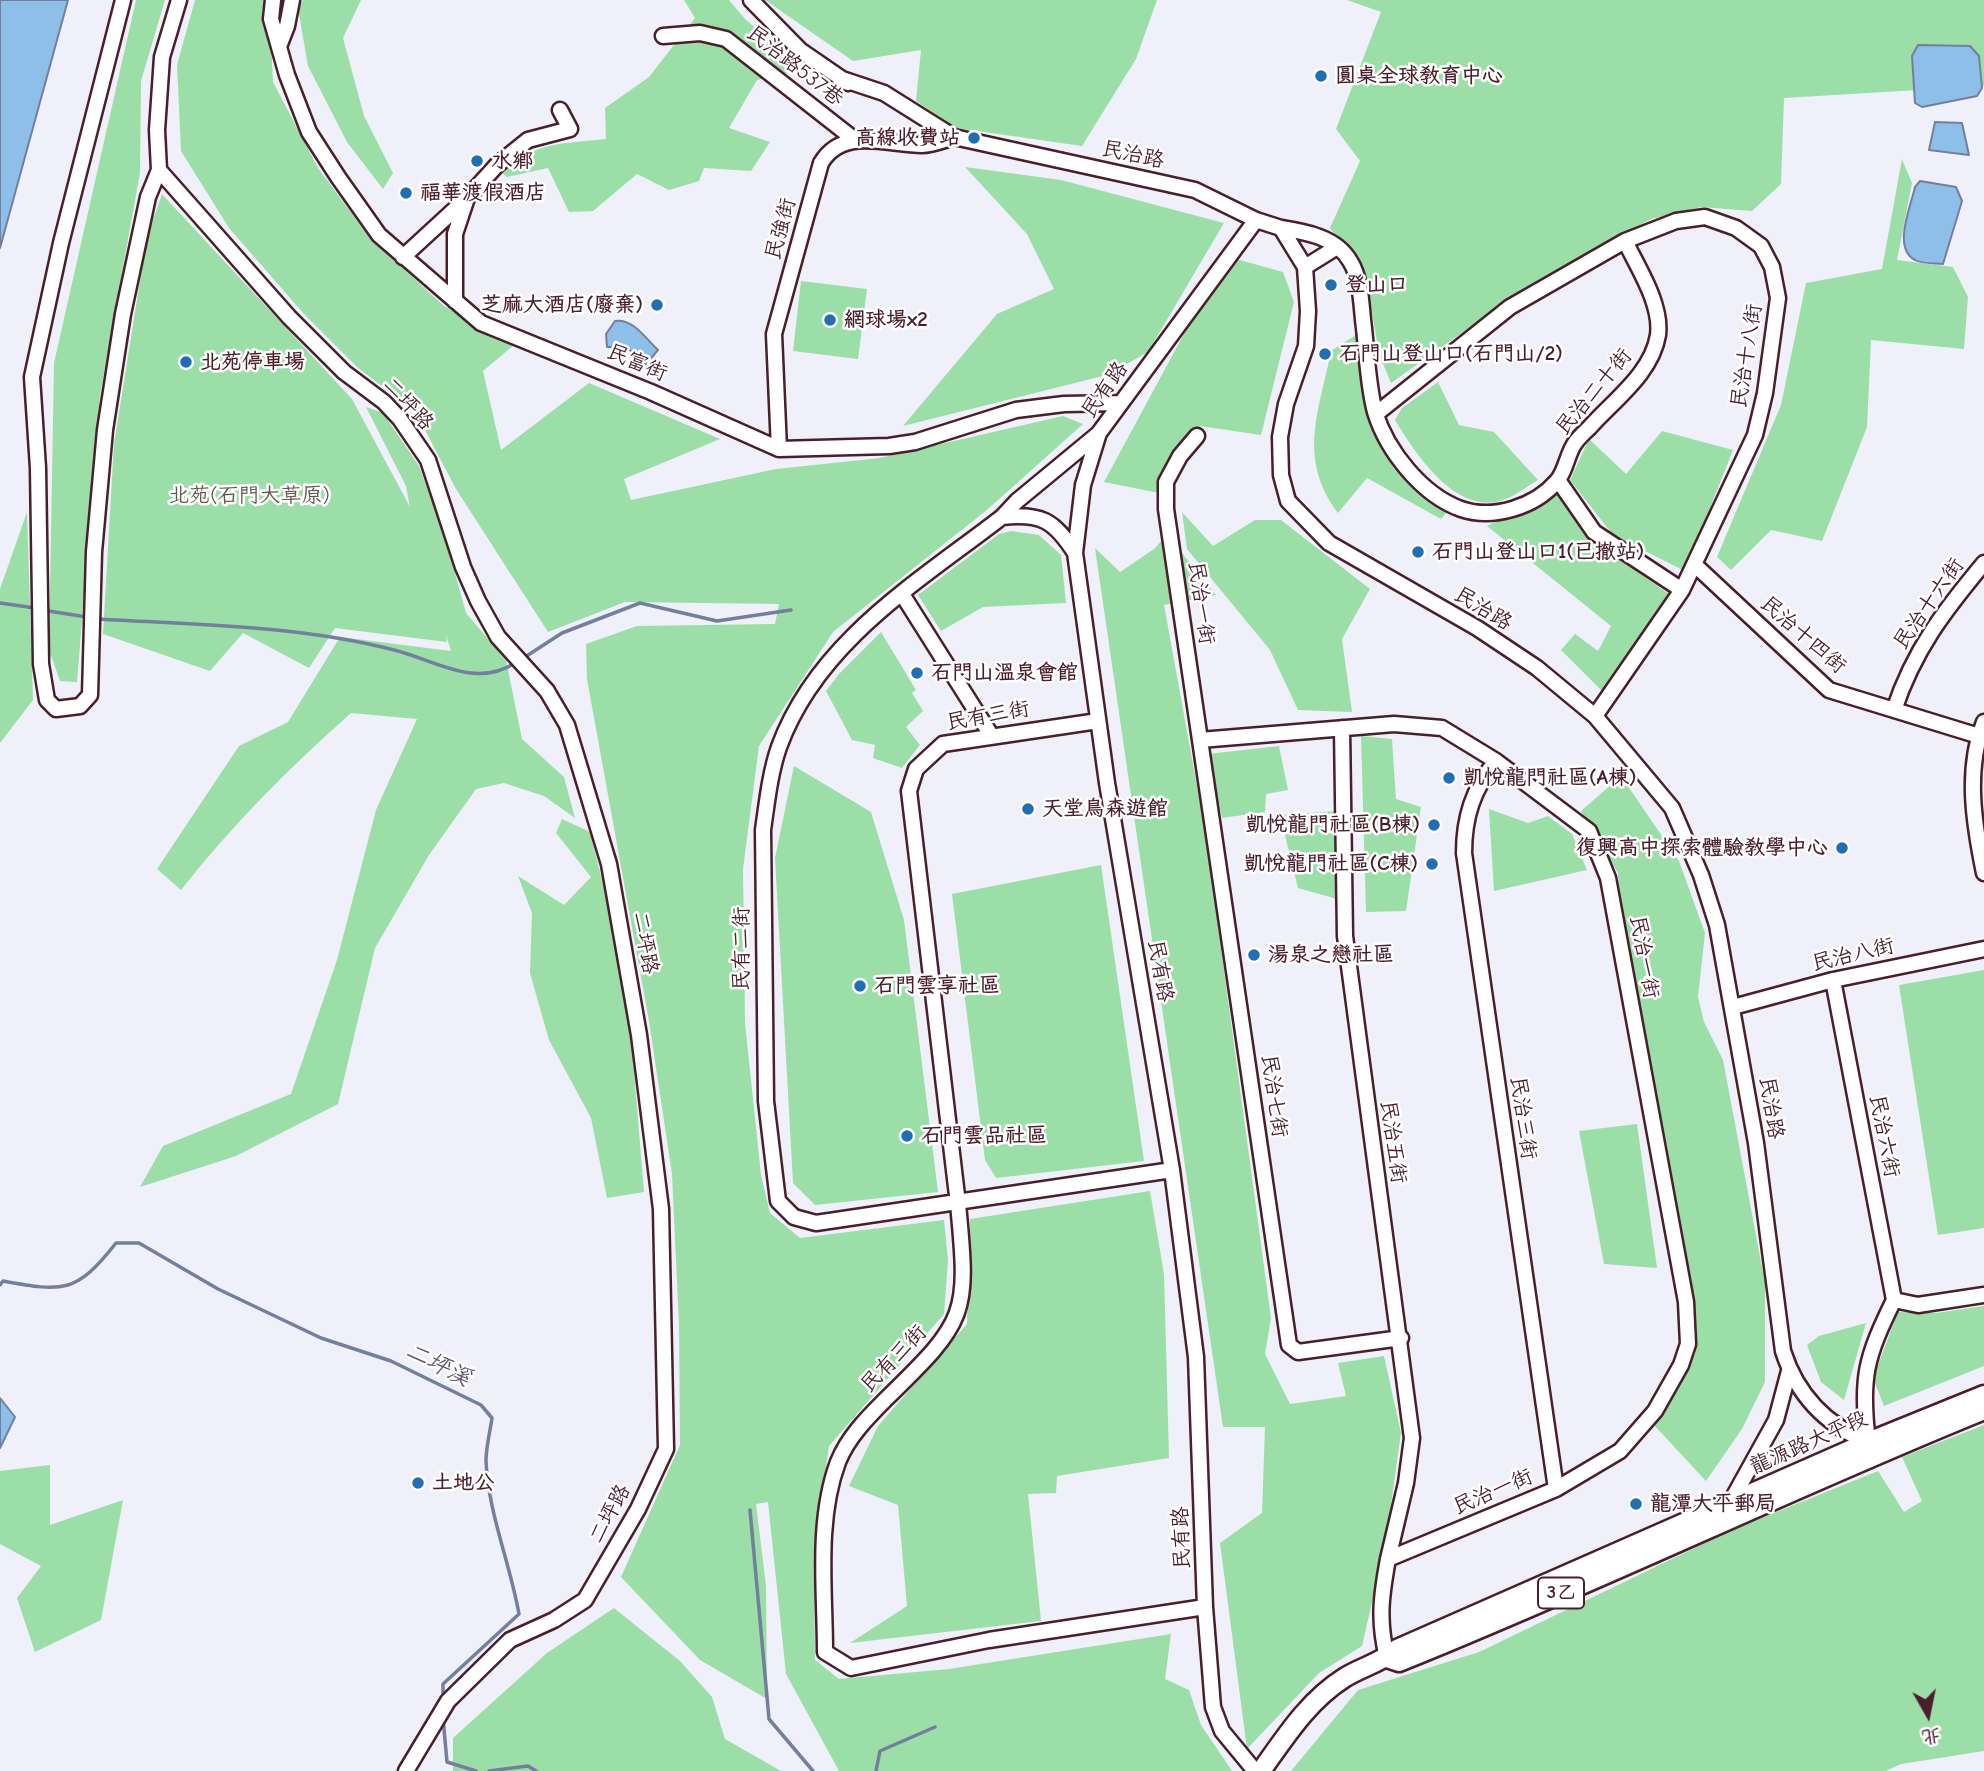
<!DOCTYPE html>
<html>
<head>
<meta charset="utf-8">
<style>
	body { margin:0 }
	#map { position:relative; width:1984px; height:1771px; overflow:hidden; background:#eff0fa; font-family:"Comic Neue","LXGW WenKai TC",sans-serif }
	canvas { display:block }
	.north { position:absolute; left:1893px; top:1680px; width:70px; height:70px; -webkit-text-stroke:5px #fff; paint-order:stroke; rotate:171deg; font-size:19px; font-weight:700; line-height:28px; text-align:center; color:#4a1f2b }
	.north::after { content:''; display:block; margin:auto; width:24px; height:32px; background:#4a1f2b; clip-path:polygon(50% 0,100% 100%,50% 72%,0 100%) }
</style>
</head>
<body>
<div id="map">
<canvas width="1984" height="1771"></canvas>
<div class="north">北</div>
</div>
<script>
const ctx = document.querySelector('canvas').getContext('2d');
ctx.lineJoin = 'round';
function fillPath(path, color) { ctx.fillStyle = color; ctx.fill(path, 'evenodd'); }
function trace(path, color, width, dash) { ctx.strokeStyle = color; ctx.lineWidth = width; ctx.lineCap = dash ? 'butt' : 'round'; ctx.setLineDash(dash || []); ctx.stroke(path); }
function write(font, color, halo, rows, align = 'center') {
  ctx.font = font + ' "Comic Neue","LXGW WenKai TC",sans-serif'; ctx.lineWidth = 5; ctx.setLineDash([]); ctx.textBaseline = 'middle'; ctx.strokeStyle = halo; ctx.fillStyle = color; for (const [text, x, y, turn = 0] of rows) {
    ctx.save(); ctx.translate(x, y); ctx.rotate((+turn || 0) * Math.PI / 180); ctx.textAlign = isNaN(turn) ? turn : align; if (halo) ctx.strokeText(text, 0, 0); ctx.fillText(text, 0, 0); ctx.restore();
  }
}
const green = new Path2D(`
	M136 0H165L141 81 140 173 100 395 77 682 60 681 49 650 54 363Z
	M195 0H269L273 82 318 168 370 238 444 306 514 345 483 371 501 450 589 383 720 439 624 479 631 500 776 469 880 458 1063 416 1083 424 988 509 833 632 759 746 743 869 745 1023 761 1175 770 1213 800 1238 944 1220 948 1260 944 1314 829 1446 814 1555 815 1660 839 1679 949 1669 1171 1634 1165 1679 1189 1690 1201 1725 1232 1771H839L786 1674 768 1502 756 1504 766 1586 767 1699 700 1660 621 1577 680 1445 679 1325 672 1174 649 1021 587 679 586 644 637 626 775 624 779 604 625 602 548 632 456 489 415 411 358 368 304 314 229 228 181 151 177 65Z
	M303 0H361L343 38 364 116 393 173 383 189 347 142 308 66 298 8Z
	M684 0H729L745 19 804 69 757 80 729 128 770 142 751 171 704 168 699 181 669 190 637 174 593 211 569 212 548 168 507 177 502 173C534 141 563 144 606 139L605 108 649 77 695 18Z
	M765 0H1157L1136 59 1082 146 956 128 916 101 921 50 853 61Z
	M1347 0H1984V86L1784 98 1781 184 1752 211 1701 207 1651 219 1508 300 1391 383 1379 354 1366 276 1330 228 1360 161 1336 129 1381 12Z
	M1902 159 1912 183 1897 260 1953 267 1968 297 1964 349 1871 340 1867 427 1822 541 1771 530 1731 570 1717 557 1781 405 1806 283 1882 269Z
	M965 167 1061 180 1224 223 1148 352 1107 375 903 426 997 314 1054 289 1027 234Z
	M162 194 352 399 410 507 406 486 366 407 383 413 419 466 446 540 466 613 506 660 522 739 564 777 575 818 544 796 504 783 476 789 429 855 375 948 338 1104 236 1156 140 1187 163 1146 291 1094 337 960 376 810 417 719 351 713C289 768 232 825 181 890L157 869 239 746 288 722 340 637 451 651 446 635 447 642 335 628 309 668 243 633 210 671 103 634 114 444 147 237Z
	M1236 259 1283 272 1294 302 1261 435 1200 426 1164 494 1104 482 1192 319Z
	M801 281 867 289 858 359 793 351Z
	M1356 335 1366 414 1394 469 1447 512 1441 519 1367 478 1338 513C1297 458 1319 412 1331 351Z
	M1438 382 1459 425 1494 432 1538 480C1526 487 1512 498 1500 501 1454 513 1415 453 1395 420L1402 408Z
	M1662 431 1733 450 1685 571 1613 535 1570 480 1589 439 1626 474Z
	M1558 491 1597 544 1669 594 1602 691 1561 650 1575 634 1598 651 1611 626 1487 526Z
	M27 512 33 700 0 743V589Z
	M1182 512 1213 546 1255 520H1281L1370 589 1342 639 1352 712 1298 710 1270 650 1187 549Z
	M1011 531 1039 535 1061 555 1066 603 983 607 941 631 918 595 999 534Z
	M1167 535 1216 595 1164 605 1205 830 1271 1318 1265 1354 1290 1404 1346 1396 1338 1363 1384 1356 1401 1433 1386 1541 1362 1646 1319 1673 1247 1749 1220 1543 1262 1513 1265 1427H1223L1095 548 1120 572 1154 549Z
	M881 632 916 690 912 693 923 711 906 727 920 745 902 768 873 758 875 745 852 740 826 691 839 674Z
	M1361 736 1392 739 1396 799 1421 807 1406 911 1366 912Z
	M1279 746 1288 790 1266 794 1265 812 1222 818 1208 754Z
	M794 766 871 812 904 920 938 1192 815 1205 793 1183 775 858Z
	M1621 776 1679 861 1705 933 1698 997 1704 1022 1723 1060 1765 1283V1382L1742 1429 1706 1481 1653 1424 1688 1354 1619 908 1618 873 1581 811Z
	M1489 809 1528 823 1548 816 1572 834 1587 870 1494 891Z
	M1339 811 1337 899 1298 888 1280 815Z
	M562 819 590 832 607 900 630 1023 644 1192 607 1198 591 1118 549 1040 530 973 532 913 518 876 564 905 591 877 556 833Z
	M1101 865 1144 1161 996 1178 985 1160 952 894Z
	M1984 970V1228L1938 1235 1899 985Z
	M1637 1124 1657 1268 1604 1264 1579 1131Z
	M1150 1191 1164 1274 1169 1458 1057 1476 1056 1493 1028 1494 1041 1621 850 1643 907 1606 898 1505 849 1486 878 1426 967 1324 970 1219Z
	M1984 1306V1366L1884 1406 1873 1378 1898 1312 1936 1313Z
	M1866 1323 1844 1400 1821 1382 1807 1345 1819 1336Z
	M1984 1425V1751L1901 1764 1886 1771H1291L1358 1690 1479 1652 1732 1530 1878 1471 1904 1512 1922 1501 1902 1457Z
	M50 1465V1525L123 1500 101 1620 35 1652 17 1598 41 1566 0 1544V1471Z
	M614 1608 680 1661 712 1697 725 1739 781 1771H453V1738L547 1653Z`);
const water = new Path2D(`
	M0 0H68L0 248Z
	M1918 45 1970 46 1979 56 1982 88 1977 96 1922 107 1915 103 1912 56Z
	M1935 122 1962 123 1969 155 1929 150Z
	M1920 181 1956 187 1962 201 1943 264C1935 263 1922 264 1915 260 1892 248 1911 206 1915 187Z
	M615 321C633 318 646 339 658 350L646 364 626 347H607L606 334Z
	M0 1398 15 1417 0 1448Z`);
const stream = new Path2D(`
	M0 603 35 608
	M42 610 87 617
	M98 619C196 625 298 625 394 650 435 660 475 689 515 663
	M522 659 562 633 640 603 717 621 791 610
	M0 1285 3 1281C63 1292 76 1294 116 1243H139L218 1289 321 1338 391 1361 481 1405 492 1418C490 1432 486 1447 486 1461 488 1512 510 1563 519 1614L443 1684V1700
	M750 1510 769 1719 813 1771
	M443 1718 447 1762 476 1771
	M489 1771 528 1766 536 1771
	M876 1771 880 1751 935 1727`);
const minor = new Path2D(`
	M123 0 61 243 32 377 38 468 41 664 47 700 56 709 80 706 90 695 94 552 105 430 123 314 148 197 159 170 157 130 162 57 179 0
	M273 0 271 19 287 75 309 132 338 177 379 235 481 323 651 392 779 449 889 446 915 442 1016 410 1064 404 1120 403
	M751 0 800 50 848 83
	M663 36 700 33 726 39 855 140
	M280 44 287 26 292 0
	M839 78 884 93 954 137 1195 190 1256 220 1281 228 1305 267 1308 311 1306 346 1286 404 1280 437 1281 475 1288 501 1329 543 1477 628 1537 668 1595 716 1672 808 1701 875 1717 925 1756 1143 1783 1351C1797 1395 1826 1425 1868 1442L1871 1447
	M159 170 289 317 344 372 384 402 400 419 428 460 463 567 478 601 498 637 547 691 567 725 609 864 639 1035 661 1209 666 1449 638 1509 585 1600 554 1620 510 1640 448 1701 406 1771
	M1281 228C1306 232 1336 237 1350 261 1362 280 1361 307 1364 328 1367 356 1368 386 1375 412 1387 451 1422 495 1461 509 1493 520 1535 507 1557 481 1566 471 1567 454 1575 443 1579 437 1585 432 1590 427 1614 400 1652 373 1658 335 1662 304 1638 268 1625 241
	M403 257 466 199
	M1305 267 1337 247
	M455 301V234L467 198 497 165 528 140 570 129 560 110
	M1376 414 1510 307 1625 241 1676 221 1705 217 1736 228 1761 246 1772 267 1778 298 1765 393 1755 435 1682 590 1595 716
	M1098 434 1017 501 1002 517C918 582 817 642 779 747 770 773 767 802 763 830L766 1101 778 1201 794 1217 816 1223 1172 1170
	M1197 436 1180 456 1166 482V509L1200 740 1394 724 1442 728 1496 761 1589 831 1608 878 1686 1302 1688 1344 1681 1365 1655 1411 1620 1451 1556 1489 1388 1559C1381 1597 1378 1620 1387 1658
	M779 449 774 334 821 163C843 126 887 145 922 145 932 145 944 140 954 137
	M1558 480 1594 532 1682 590
	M1002 517C1041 513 1054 520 1075 553
	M1695 565 1829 690 1979 736
	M902 594 991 735
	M1894 710C1914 650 1944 611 1984 563
	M1098 721 943 744 916 769 909 791 958 1204C969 1316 967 1320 886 1399 868 1417 848 1437 838 1462 816 1521 825 1590 825 1652L851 1668 989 1640 1205 1607
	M1984 722C1965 770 1974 824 1984 873
	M1342 728 1345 936 1412 1438 1406 1483 1388 1559
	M1200 740 1289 1345 1298 1352 1401 1338
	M1496 761C1473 789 1464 817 1464 853L1556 1489
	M1833 980 1894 1300
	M1733 1007 1833 980 1984 949
	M1894 1300 1918 1305 1984 1295
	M1868 1442C1860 1378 1866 1357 1894 1300
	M1732 1508 1730 1503 1776 1420 1789 1371
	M1255 1771 1222 1731 1213 1707 1205 1607 1196 1357 1172 1170 1107 783 1075 553 1083 485 1099 433 1256 220`);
const major = new Path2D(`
	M1387 1658 1399 1662C1596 1583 1787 1490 1984 1410
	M1261 1771C1286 1736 1308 1701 1344 1678 1361 1667 1381 1663 1397 1649L1868 1442 1984 1395`);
const markers = [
	[1321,76,7,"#1f6fb2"],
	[974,138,7,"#1f6fb2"],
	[477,161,7,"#1f6fb2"],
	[406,193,7,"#1f6fb2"],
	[1331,285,7,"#1f6fb2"],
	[657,305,7,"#1f6fb2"],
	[830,320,7,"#1f6fb2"],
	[1325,354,7,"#1f6fb2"],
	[186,362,7,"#1f6fb2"],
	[1418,552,7,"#1f6fb2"],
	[917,673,7,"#1f6fb2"],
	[1449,778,7,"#1f6fb2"],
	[1028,809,7,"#1f6fb2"],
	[1434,825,7,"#1f6fb2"],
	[1842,848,7,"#1f6fb2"],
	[1432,864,7,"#1f6fb2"],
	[1254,955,7,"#1f6fb2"],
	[860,986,7,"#1f6fb2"],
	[907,1136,7,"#1f6fb2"],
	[418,1483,7,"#1f6fb2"],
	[1636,1504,7,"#1f6fb2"]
];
const shields = [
	[1561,1593,46]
];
const shieldNames = [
	["3乙",1561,1593]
];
const streetNames = [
	["民治路537巷",795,66,38],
	["民治路",1133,155,12],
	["民強街",781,229,-75],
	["民治十八街",1747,356,-81],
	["民富街",637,363,23],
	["民有路",1105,390,-55],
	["民治二十街",1594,392,-50],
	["二坪路",408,404,47],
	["民治一街",1201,603,82],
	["民治十六街",1929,604,-55],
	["民治路",1483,609,31],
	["民治十四街",1803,635,41],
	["民有三街",988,716,-10],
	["二坪路",645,943,80],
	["民有二街",742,949,-90],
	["民治八街",1853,955,-13],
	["民治一街",1644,957,80],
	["民有路",1160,971,80],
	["民治七街",1274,1096,82],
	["民治路",1771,1108,81],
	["民治三街",1523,1118,82],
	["民治六街",1884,1136,79],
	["民治五街",1393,1142,82],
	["民有三街",894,1359,-46],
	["龍源路大平段",1809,1443,-24],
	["民治一街",1493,1492,-23],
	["二坪路",610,1514,-62],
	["民有路",1182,1538,-92]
];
const poiNames = [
	["圓桌全球教育中心",1335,76],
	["高線收費站",960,138,"right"],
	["水鄉",491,161],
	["福華渡假酒店",420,193],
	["登山口",1345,285],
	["芝麻大酒店(廢棄)",643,305,"right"],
	["網球場x2",844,320],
	["石門山登山口(石門山/2)",1339,354],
	["北苑停車場",200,362],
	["石門山登山口1(已撤站)",1432,552],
	["石門山溫泉會館",931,673],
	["凱悅龍門社區(A棟)",1463,778],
	["天堂鳥森遊館",1042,809],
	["凱悅龍門社區(B棟)",1420,825,"right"],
	["復興高中探索體驗教學中心",1828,848,"right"],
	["凱悅龍門社區(C棟)",1418,864,"right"],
	["湯泉之戀社區",1268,955],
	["石門雲享社區",874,986],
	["石門雲品社區",921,1136],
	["土地公",432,1483],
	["龍潭大平郵局",1650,1504]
];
const parkNames = [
	["北苑(石門大草原)",249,496]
];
const waterNames = [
	["二坪溪",438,1365,26]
];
fillPath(green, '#9cdea8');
fillPath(water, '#8ebfe9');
trace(water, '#737f9d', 2);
trace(stream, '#737f9d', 3.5);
trace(minor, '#4a1f2b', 19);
trace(major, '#4a1f2b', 23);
trace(minor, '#fff', 14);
trace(major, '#fff', 18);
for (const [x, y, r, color] of markers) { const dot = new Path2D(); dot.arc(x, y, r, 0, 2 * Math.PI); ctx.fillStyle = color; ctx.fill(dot); trace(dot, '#fff', 2.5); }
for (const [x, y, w] of shields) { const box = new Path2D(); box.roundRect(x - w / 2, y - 15.5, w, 31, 5); ctx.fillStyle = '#fff'; ctx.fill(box); trace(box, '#4a1f2b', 2); }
write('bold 19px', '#4a1f2b', null, shieldNames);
write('21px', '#4a1f2b', '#fff', streetNames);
write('bold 21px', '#4a1f2b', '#fff', poiNames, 'left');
write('21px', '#635850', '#fff', parkNames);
write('italic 23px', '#62576e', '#fff', waterNames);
</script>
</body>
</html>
